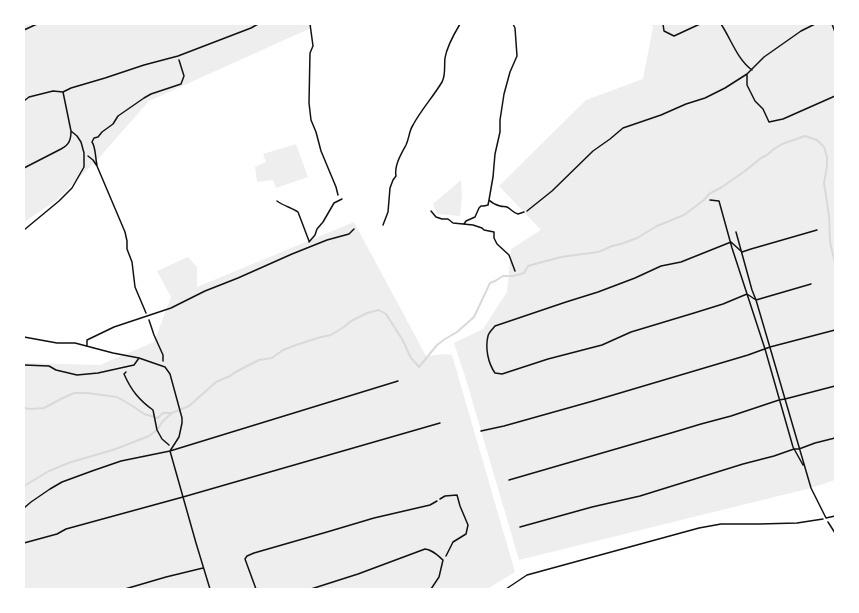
<!DOCTYPE html>
<html>
<head>
<meta charset="utf-8">
<style>
	body { margin:0 }
	#map { position:relative; width:859px; height:613px; overflow:hidden; background:#fff; font-family:"Sofia Sans Condensed",sans-serif }
	canvas { display:block }
	.frame { position:absolute; inset:0; border:25px solid #fff; pointer-events:none }
</style>
</head>
<body>
<div id="map">
<canvas width="859" height="613"></canvas>
<div class="frame"></div>
</div>
<script>
const ctx = document.querySelector('canvas').getContext('2d');
ctx.lineJoin = 'round';
function fillPath(path, color) { ctx.fillStyle = color; ctx.fill(path, 'evenodd'); }
function trace(path, color, width, dash) { ctx.strokeStyle = color; ctx.lineWidth = width; ctx.lineCap = dash ? 'butt' : 'round'; ctx.setLineDash(dash || []); ctx.stroke(path); }
const green = new Path2D(`
	M24 24H313L311 28 149 101 97 160 57 200 24 222Z
	M650 24H835V480L811 488 519 560 465 376 454 343 483 329 507 292 511 249 541 230 499 186 586 100 643 79 653 27Z
	M296 144 308 177 276 188 273 180 257 182 255 167 266 162 263 154Z
	M461 180 462 195 460 216 437 214 433 204Z
	M354 222 426 356 445 354 452 355 515 572 487 589H24V363L100 365 154 342 171 297 157 271 188 257 197 267V287Z`);
const stream = new Path2D(`
	M24 408 31 409 44 408 63 398 74 393H87L117 397 134 407 144 414 158 418 163 413H172L189 406 216 382 230 376 234 373 245 367 259 360 272 358 283 350 296 345 321 337 331 335 344 327 351 321 367 313 379 310 386 314 402 339 411 358 419 367 437 345 445 339 457 332 474 317 490 283 495 281 503 276H513L524 273 528 266 535 264 561 257 598 252 603 250 612 246 621 244 637 238 657 226 684 215 704 200 709 194 722 187 745 171 761 158 767 155 774 149 782 144 805 136 817 140 824 147 827 157V166L824 183 829 216 830 242 835 263
	M24 486 49 471 71 462 113 450 149 436 157 430 163 421 172 413`);
const path = new Path2D(`
	M310 24 313 46 310 53 309 103 311 120 316 132 321 151 336 187 338 195
	M88 156 93 160 97 166 125 232 127 241V249L132 262 135 287 146 313
	M97 165C95 157 96 148 92 142L94 138 98 137 102 132 113 124 118 116 144 98 151 94 181 84 184 76 179 60
	M489 200 493 177 495 154 500 132V120L504 94 510 72 517 56 515 28 513 24
	M277 201C284 206 292 208 298 212L309 241
	M431 211 436 217 442 219H448L453 223 473 225 482 228 484 230 494 232V238L497 244 509 255 515 271
	M464 224 466 221 475 217 479 208 481 206H484L488 205 489 200C492 203 496 205 500 206 503 207 505 206 507 207 511 209 513 213 518 214L524 212
	M383 225 388 212 390 188 393 180 396 176C394 166 401 154 406 145 409 139 409 131 413 125 421 110 433 97 442 82 446 75 444 65 445 58 447 46 454 34 460 24
	M309 242 315 235 317 229 323 222 334 203 342 199
	M149 320 154 335 163 355V361
	M126 372 124 374C131 390 139 400 153 410L157 430 162 439 169 445
	M440 499 445 496 457 495 460 506 468 525 466 534 453 542 446 556
	M828 522 835 533
	M506 589 527 575 699 528 721 524H759L797 523 823 519`);
const service = new Path2D(`
	M663 24 664 31 674 36 700 24
	M721 24C731 39 737 59 752 70
	M832 24 835 32
	M24 30 37 24
	M747 74V85L755 101 763 109 769 122 783 119 835 96
	M24 101 29 97 53 91 63 92 71 88 105 78 144 65 178 56 251 28 258 24
	M24 168 61 149C69 145 71 140 71 131L63 92
	M710 200 719 201 732 248 765 349 793 447 803 465
	M527 211 552 191 593 151 610 139 623 128 661 115 686 104 705 98 725 88 747 74 764 57 801 31 815 24
	M24 230 59 201 72 188 84 167V153L81 142 77 136 71 131
	M736 232 752 290 756 300 771 351 811 488 826 518 835 516
	M811 284 756 300 747 294 723 304 694 313 631 332 602 345 548 359 502 374 495 373C488 363 485 348 488 336 489 332 493 329 495 326L566 302 598 292 635 278 661 266 681 262 731 242 742 252 751 249 817 230
	M24 337 57 343H75L113 353 139 358 165 367 170 374 182 418V423L179 437 170 451 196 543 210 589
	M87 346V340L114 327 171 308 205 291 238 278 292 254 327 240 349 234 354 229
	M24 365 49 366 56 370 77 375 98 373 134 365 139 358
	M481 431 504 426 593 401 748 355 770 347 835 330
	M509 480 671 433 701 424 731 416 779 400 785 399 835 386
	M24 508 31 502 50 489 62 482 92 471 121 461 170 451 398 381
	M520 527 592 507 640 496 743 464 774 456 794 449H799L815 443 835 438
	M24 543 57 534 66 529 183 497 440 423
	M125 589 166 577 203 568
	M256 589 245 559 247 556 254 553 327 532 374 518 430 505 437 501
	M311 589 358 574 425 549C433 550 437 555 443 560L439 577 431 589`);
fillPath(green, '#eee');
trace(stream, '#d9d9d9', 2);
trace(path, '#111', 1.5);
trace(service, '#111', 1.5);
</script>
</body>
</html>
